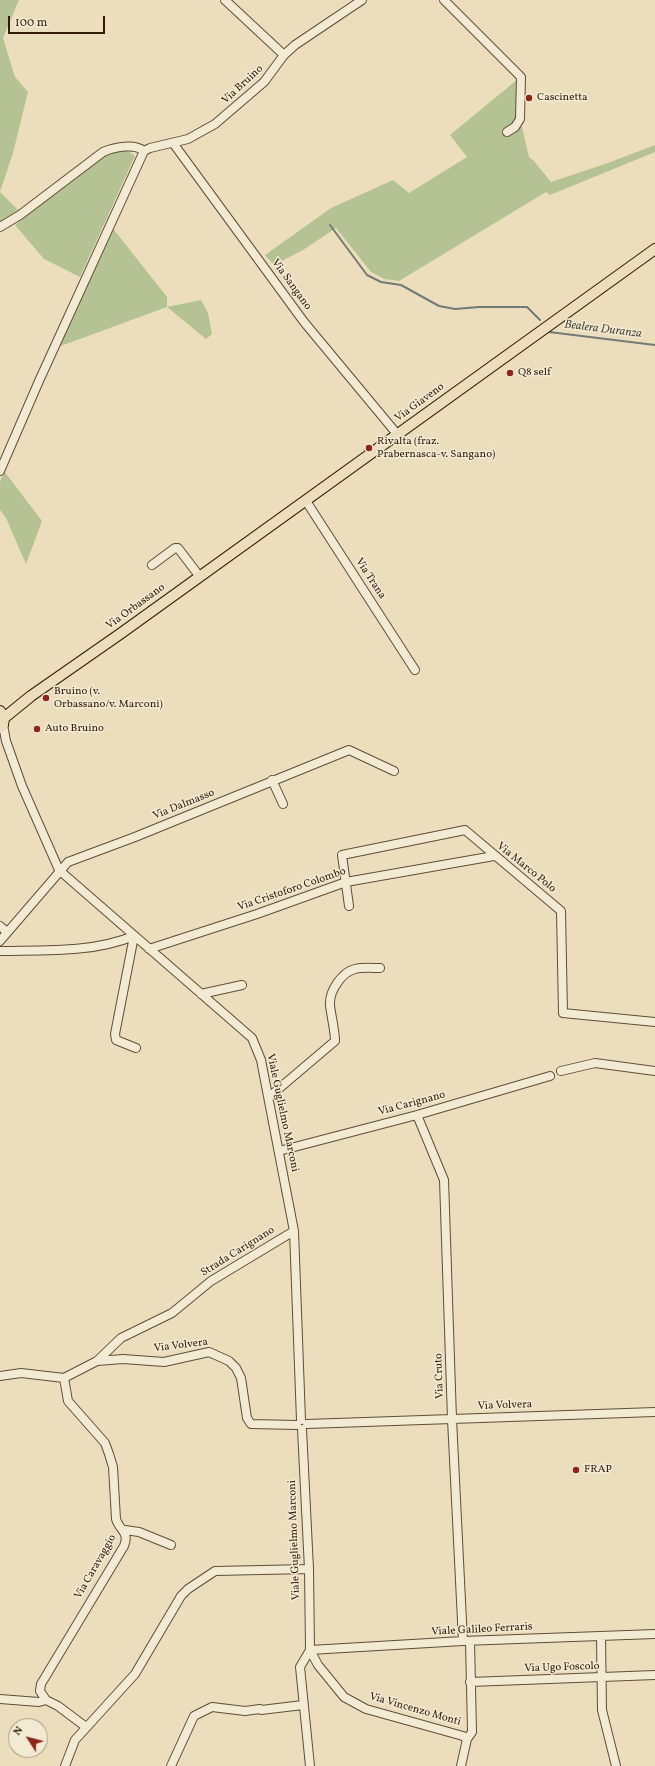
<!DOCTYPE html>
<html>
<head>
<meta charset="utf-8">
<style>
	body { margin:0 }
	#map { position:relative; width:655px; height:1766px; overflow:hidden; background:#ecdebd; font-family:Vollkorn,serif }
	canvas { display:block }
	.north { position:absolute; left:8px; top:1718px; width:40px; height:40px; box-sizing:border-box; background:#f3ead4; border:1px solid #a69883; border-radius:50%; rotate:306deg; font-size:11px; font-weight:700; line-height:16px; text-align:center; color:#321d09 }
	.north::after { content:''; display:block; margin:auto; width:14px; height:18px; background:#8f2418; clip-path:polygon(50% 0,100% 100%,50% 72%,0 100%) }
	.scale { position:absolute; left:8px; top:16px; width:97px; height:18px; box-sizing:border-box; border:2px solid #321d09; border-top:0; padding-left:5px; font-size:12px; line-height:14px; white-space:nowrap; color:#321d09; -webkit-text-stroke:3px #f3ead4; paint-order:stroke }
</style>
</head>
<body>
<div id="map">
<canvas width="655" height="1766"></canvas>
<div class="north">N</div>
<div class="scale">100 m</div>
</div>
<script>
const ctx = document.querySelector('canvas').getContext('2d');
ctx.lineJoin = 'round';
function fillPath(path, color) { ctx.fillStyle = color; ctx.fill(path, 'evenodd'); }
function trace(path, color, width, dash) { ctx.strokeStyle = color; ctx.lineWidth = width; ctx.lineCap = dash ? 'butt' : 'round'; ctx.setLineDash(dash || []); ctx.stroke(path); }
function write(font, color, halo, rows, align = 'center') {
  ctx.font = font + ' Vollkorn,serif'; ctx.lineWidth = 3; ctx.setLineDash([]); ctx.textBaseline = 'middle'; ctx.strokeStyle = halo; ctx.fillStyle = color; for (const [text, x, y, turn = 0] of rows) {
    ctx.save(); ctx.translate(x, y); ctx.rotate((+turn || 0) * Math.PI / 180); ctx.textAlign = isNaN(turn) ? turn : align; if (halo) ctx.strokeText(text, 0, 0); ctx.fillText(text, 0, 0); ctx.restore();
  }
}
const green = new Path2D(`
	M0 0H19L3 38 15 77 28 92 13 153 0 192 18 210 0 222Z
	M518 79V120L522 127 529 157 534 161 551 182 608 163 655 145V152L550 195 546 192 399 281 384 279 371 272 336 228 303 250 274 265 265 255 331 208 393 180 409 193 467 157 450 135Z
	M126 150 135 156 80 277 44 259 15 225 104 154Z
	M111 226 167 297V307L201 300 208 313 212 334 206 339 167 307 58 347Z
	M4 471 42 521 26 564 6 518 0 510V482Z`);
const stream = new Path2D(`
	M330 225 367 275 381 282 401 285 439 306 455 309 479 307H527L540 320
	M549 332 655 345`);
const minor = new Path2D(`
	M225 0 284 55
	M444 0 521 77 520 119 515 127 507 132
	M173 143 304 322 397 434
	M0 227 20 215 103 152C114 147 135 143 144 151L150 148 188 139 215 124 264 82 284 55 295 45 362 0
	M0 471 39 381 144 151
	M306 501 415 670
	M152 565 175 548H178L200 577
	M3 725 6 741 22 786 59 870 252 1038 261 1060 294 1231 301 1420
	M272 780 283 804
	M349 906 342 855 465 830 561 911 563 1013 655 1022
	M0 926 7 932
	M134 936 115 1034 116 1040 136 1048
	M0 941 68 862 135 837 349 750 394 771
	M149 949 257 914 346 882 494 856
	M0 951C44 950 92 953 134 936
	M201 994 242 985
	M561 1071 595 1063 655 1071
	M269 1097 335 1041C335 1030 331 1016 330 1005 329 991 342 972 355 969 363 967 372 968 380 968
	M417 1115 444 1180 452 1419 463 1641
	M279 1151 417 1115 550 1076
	M97 1361 121 1338 172 1313 211 1281 294 1231
	M0 1376 21 1373 64 1378 97 1361 123 1359 164 1362 209 1352 229 1361 236 1368 241 1378 247 1418 251 1424 297 1425
	M307 1424 655 1412
	M302 1429 309 1569 310 1650 318 1665 344 1697 366 1709 463 1736 467 1739
	M125 1530 139 1532 171 1545
	M601 1636 602 1710 616 1766
	M310 1650 463 1641 655 1634
	M310 1650 300 1667 310 1766
	M470 1682 655 1675
	M0 1699 39 1702 46 1700 58 1706 86 1727
	M46 1700 40 1691 41 1684 124 1546C130 1532 119 1530 116 1519L113 1467 109 1454 105 1443 68 1401 64 1378
	M65 1766 75 1740 135 1674 181 1596 188 1589 215 1571 309 1569
	M171 1766 194 1716 212 1707 245 1711 260 1709 261 1710 303 1705
	M461 1766 467 1739 472 1732 470 1641`);
const major = new Path2D(`
	M0 711 4 718 3 725 0 728
	M4 718 31 696 120 634 655 249`);
const markers = [
	[529,98,4,"#8f2418"],
	[510,373,4,"#8f2418"],
	[369,448,4,"#8f2418"],
	[46,698,4,"#8f2418"],
	[37,729,4,"#8f2418"],
	[576,1470,4,"#8f2418"]
];
const streetNames = [
	["Via Bruino",243,85,-43],
	["Via Sangano",291,285,54],
	["Via Giaveno",420,403,-36],
	["Via Trana",370,579,57],
	["Via Orbassano",136,607,-36],
	["Via Dalmasso",184,805,-22],
	["Via Marco Polo",526,868,39],
	["Via Cristoforo Colombo",292,890,-19],
	["Via Carignano",412,1104,-15],
	["Viale Guglielmo Marconi",282,1113,78],
	["Strada Carignano",238,1252,-32],
	["Via Volvera",181,1346,-7],
	["Via Cruto",440,1376,-92],
	["Via Volvera",505,1406,-2],
	["Viale Guglielmo Marconi",295,1540,-92],
	["Via Caravaggio",96,1567,-60],
	["Viale Galileo Ferraris",482,1630,-3],
	["Via Ugo Foscolo",562,1668,-2],
	["Via Vincenzo Monti",415,1710,16]
];
const poiNames = [
	["Cascinetta",537,98],
	["Q8 self",518,373],
	["Rivalta (fraz.",377,442],
	["Prabernasca-v. Sangano)",377,455],
	["Bruino (v.",54,692],
	["Orbassano/v. Marconi)",54,705],
	["Auto Bruino",45,729],
	["FRAP",584,1470]
];
const waterNames = [
	["Bealera Duranza",603,330,7]
];
fillPath(green, '#b5c293');
trace(stream, '#727b74', 2);
trace(minor, '#604d36', 10);
trace(major, '#321d09', 12);
trace(minor, '#f3ead4', 8);
trace(major, '#ecdebd', 10);
for (const [x, y, r, color] of markers) { const dot = new Path2D(); dot.arc(x, y, r, 0, 2 * Math.PI); ctx.fillStyle = color; ctx.fill(dot); trace(dot, '#f3ead4', 1.5); }
write('11px', '#321d09', '#f3ead4', streetNames);
write('11px', '#321d09', '#f3ead4', poiNames, 'left');
write('italic 12px', '#524c3e', '#f3ead4', waterNames);
</script>
</body>
</html>
